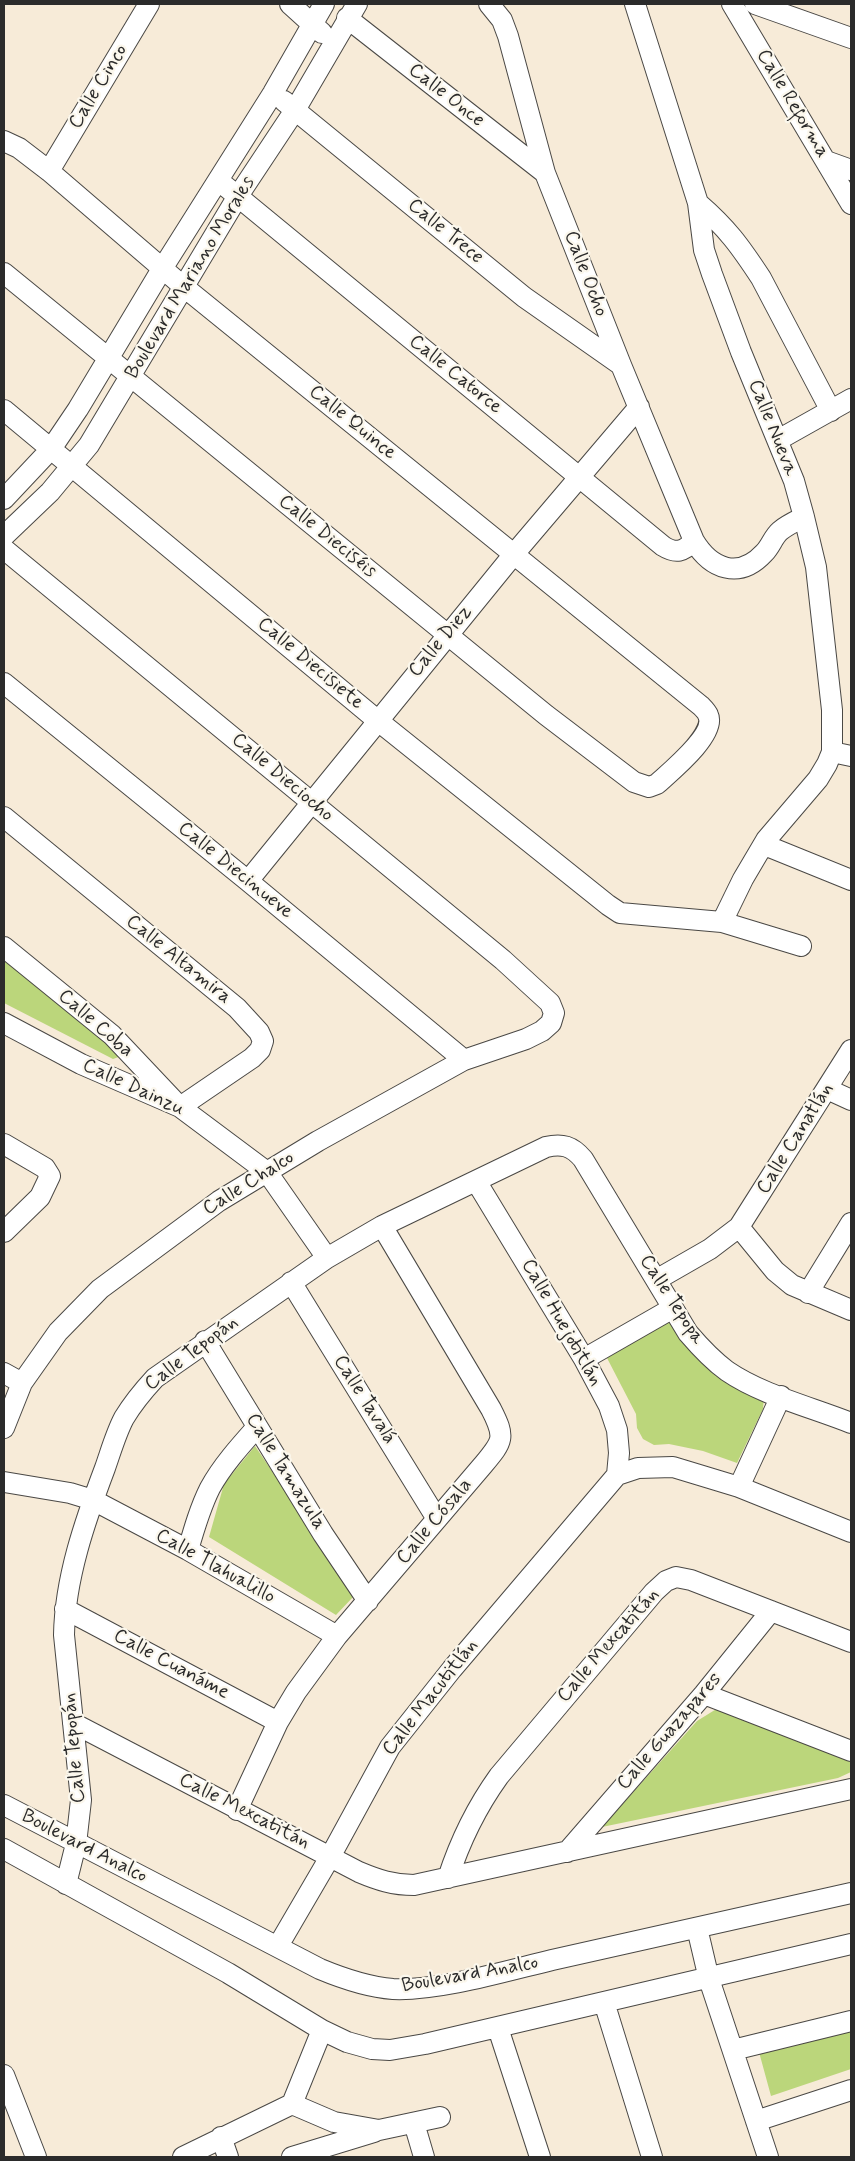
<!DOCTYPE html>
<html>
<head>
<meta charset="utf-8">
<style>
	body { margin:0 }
	#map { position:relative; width:855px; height:2161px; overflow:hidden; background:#f7ebd8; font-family:Mynerve,sans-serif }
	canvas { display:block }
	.frame { position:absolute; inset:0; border:5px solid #2b2b2b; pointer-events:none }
</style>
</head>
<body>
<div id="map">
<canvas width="855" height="2161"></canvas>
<div class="frame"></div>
</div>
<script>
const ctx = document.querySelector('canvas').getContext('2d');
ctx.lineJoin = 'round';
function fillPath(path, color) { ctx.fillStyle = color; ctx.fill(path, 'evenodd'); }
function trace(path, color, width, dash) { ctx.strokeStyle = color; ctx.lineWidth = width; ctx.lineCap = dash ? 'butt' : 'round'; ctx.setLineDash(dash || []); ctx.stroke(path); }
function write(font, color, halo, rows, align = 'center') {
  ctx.font = font + ' Mynerve,sans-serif'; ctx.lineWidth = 4.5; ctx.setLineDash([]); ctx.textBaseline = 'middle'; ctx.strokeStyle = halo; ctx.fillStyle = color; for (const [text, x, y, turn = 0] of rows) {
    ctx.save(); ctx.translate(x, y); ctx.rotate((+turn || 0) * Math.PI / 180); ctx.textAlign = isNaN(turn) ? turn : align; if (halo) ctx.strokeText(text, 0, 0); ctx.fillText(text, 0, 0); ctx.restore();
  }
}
const green = new Path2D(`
	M4 956 124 1055 113 1059 4 1003Z
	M671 1318 764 1397 763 1409 737 1463 703 1451 669 1444 654 1445 643 1439 637 1428 636 1414 607 1358Z
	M255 1446 320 1542 354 1596 336 1615 209 1537 224 1484Z
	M718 1708 851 1755V1772L838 1778 602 1827 697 1721Z
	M851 2030V2069L771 2096 759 2052Z`);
const minor = new Path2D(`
	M290 4 322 33
	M489 4 502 20 508 36 545 173 621 365 694 541C711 569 739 580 764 553 771 546 773 537 780 531 787 525 796 521 804 517
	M635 4 698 203 704 250 712 274 741 352 794 481 804 517 816 567 832 710V752L827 764 818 779 766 840 743 879 722 922
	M732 4 851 204
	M755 4 851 38
	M347 18 545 173
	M284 101 524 297 621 365
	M4 141 19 148 49 171 184 287 701 706C703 708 707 712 708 715 717 734 670 772 657 784L649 787 634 782 546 715 4 273
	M826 161 851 170
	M49 171 149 4
	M219 181 663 546C676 554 683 552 694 541
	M698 203C727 228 740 246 761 278L831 411
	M4 410 377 720 608 905 620 913 722 922 801 946
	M778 440 851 399
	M4 499 51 449 78 409 162 269 273 93 324 4
	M4 536 50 492 89 445 238 196 295 110 357 4
	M4 549 503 960 550 1003 554 1013 551 1023 542 1031 526 1039 464 1060 318 1141 219 1201 100 1289 58 1332 22 1383 4 1428
	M4 683 248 881 464 1060
	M832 752 851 756
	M4 817 237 1008 259 1032 263 1041 260 1050 252 1058 180 1107 112 1035 4 947
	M765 843 772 848 851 880
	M248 881 514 554 639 407
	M4 1023 81 1064 180 1107 267 1172 327 1258
	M827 1089 851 1100
	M4 1144 45 1168 50 1176 40 1197 4 1232
	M476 1181 584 1359 609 1406 617 1430 619 1453 617 1475
	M739 1227 775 1271 792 1285 851 1310
	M656 1280 710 1249 739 1227 851 1050
	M291 1282 437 1519
	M808 1293 851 1223
	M205 1341 323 1534 368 1601
	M584 1359 673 1308
	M4 1373 22 1383
	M617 1475 638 1468 673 1467 739 1487 851 1532
	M4 1482 70 1493 93 1500 188 1550 337 1636
	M739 1487 781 1396
	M188 1550C194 1529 200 1508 210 1488 222 1466 240 1446 257 1427
	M65 1609 278 1722
	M704 1694 851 1751
	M73 1723 359 1872C378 1880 393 1885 414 1885L851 1789
	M4 1805 320 1969C344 1979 367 1987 393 1989 439 1991 506 1971 552 1960 652 1938 752 1916 851 1893
	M237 1810 278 1722 296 1692 337 1636 483 1465C503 1441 506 1438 491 1409L382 1226
	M4 1849 228 1973 322 2030 347 2042 372 2049 390 2050 425 2044 851 1944
	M567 1852 704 1694 771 1611
	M448 1878C460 1841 476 1808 499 1776L654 1592 666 1581 676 1577 691 1580 851 1642
	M66 1884 76 1844 81 1800 64 1635C65 1578 85 1521 105 1468 111 1451 116 1433 124 1418 133 1403 143 1391 155 1378L327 1258 382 1226 546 1147C562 1143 572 1146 583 1159L688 1333C700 1347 712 1360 727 1371 762 1395 811 1407 851 1423
	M697 1928 709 1979 768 2157
	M278 1946 330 1857 390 1747 452 1669 617 1475
	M604 2002 652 2157
	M498 2028 540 2157
	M733 2050 851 2021
	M4 2075 36 2157
	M292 2104 334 2122 379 2130 440 2117
	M756 2121 851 2090
	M414 2123 424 2157
	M221 2137 228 2157
	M183 2157 292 2104 322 2030
	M292 2157 374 2132`);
const streetNames = [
	["Calle Cinco",99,87,-59],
	["Calle Once",446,96,38],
	["Calle Reforma",792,104,59],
	["Calle Trece",445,232,39],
	["Calle Ocho",585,274,69],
	["Boulevard Mariano Morales",191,278,-59],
	["Calle Catorce",455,375,39],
	["Calle Quince",352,423,39],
	["Calle Nueva",772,428,68],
	["Calle Dieciséis",327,537,39],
	["Calle Diez",441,642,-50],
	["Calle Diecisiete",310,664,40],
	["Calle Dieciocho",282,778,40],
	["Calle Diecinueve",235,871,39],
	["Calle Altamira",178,960,39],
	["Calle Coba",95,1024,41],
	["Calle Dainzu",133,1088,25],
	["Calle Canatlán",796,1139,-58],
	["Calle Chalco",249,1184,-32],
	["Calle Tepopa",671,1300,57],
	["Calle Huejotitlán",561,1323,60],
	["Calle Tepopán",192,1354,-37],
	["Calle Tavalá",364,1400,58],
	["Calle Tamazula",285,1472,58],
	["Calle Cósala",435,1522,-50],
	["Calle Tlahualillo",215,1567,29],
	["Calle Mexcatitán",609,1646,-49],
	["Calle Cuanáme",171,1665,28],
	["Calle Macutitlán",431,1698,-52],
	["Calle Guazapares",670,1732,-49],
	["Calle Tepopán",75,1748,-95],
	["Calle Mexcatitán",244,1812,27],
	["Boulevard Analco",84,1847,27],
	["Boulevard Analco",470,1975,-10]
];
fillPath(green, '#bbd67b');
trace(minor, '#4a4845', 22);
trace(minor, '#fff', 20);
write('20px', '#2b2b2b', '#fbf7ec', streetNames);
</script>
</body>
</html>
